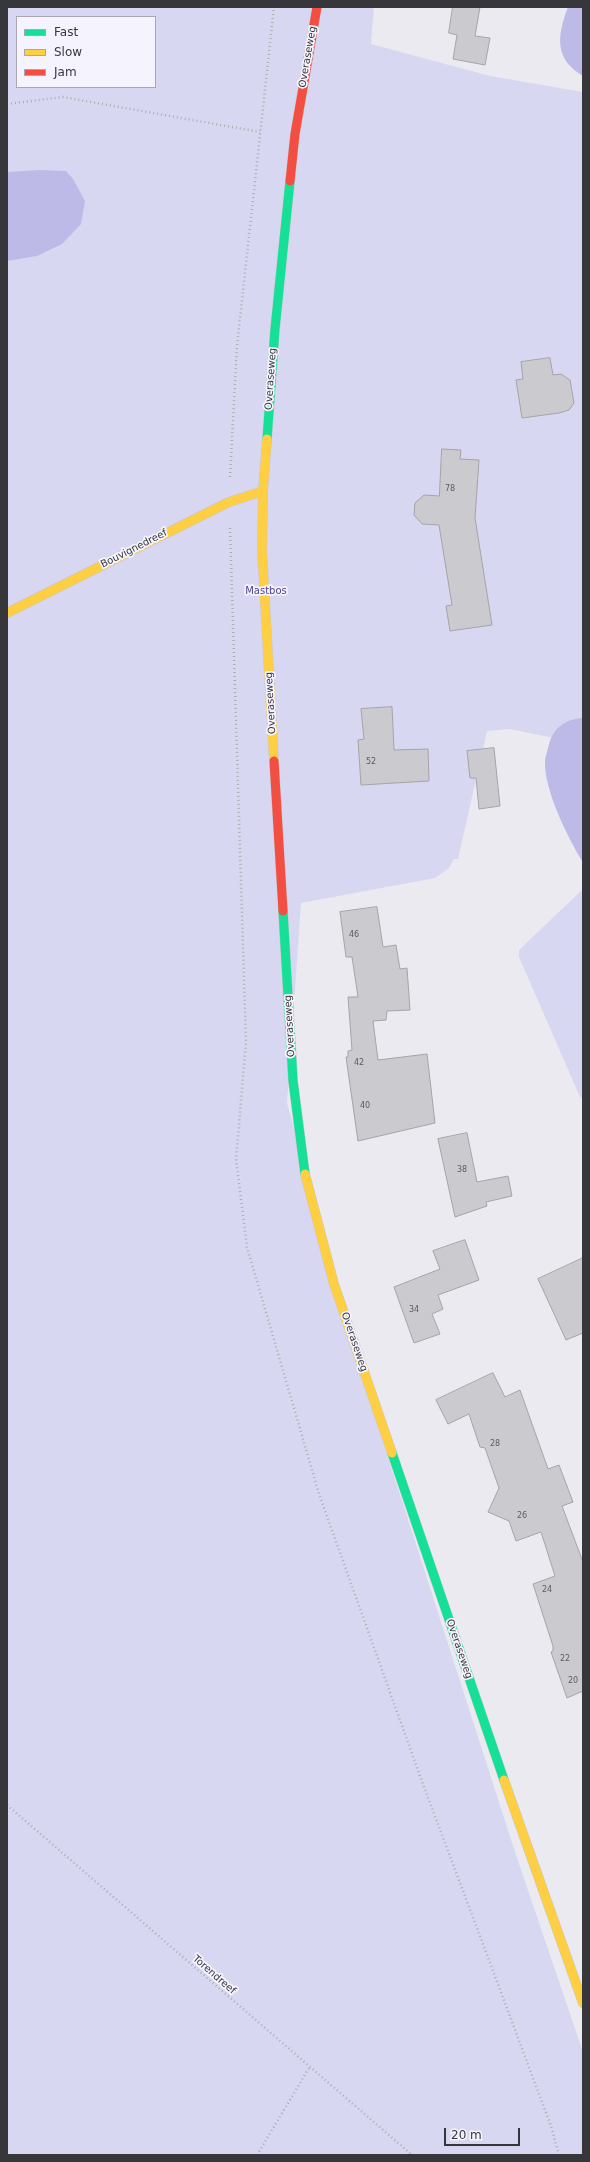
<!DOCTYPE html>
<html>
<head>
<meta charset="utf-8">
<style>
	body { margin:0 }
	#map { position:relative; width:590px; height:2162px; overflow:hidden; background:#eaeaf0; font-family:"DejaVu Sans",sans-serif }
	canvas { display:block }
	.frame { position:absolute; inset:0; border:8px solid #37373b; pointer-events:none }
	.legend { position:absolute; left:16px; top:16px; width:140px; height:72px; box-sizing:border-box; background:#f5f4fe; border:1px solid #a9a8b0; margin:0; padding:5px 7px; list-style:none; font-size:12px; color:#37373b }
	.legend li { display:flex; align-items:center; gap:8px; height:20px }
	.legend b { width:20px; border:1px solid #a9a8b0 }
	.scale { position:absolute; left:444px; top:2128px; width:76px; height:18px; box-sizing:border-box; border:2px solid #37373b; border-top:0; padding-left:5px; font-size:12px; line-height:14px; white-space:nowrap; color:#37373b; -webkit-text-stroke:3px #f5f4fe; paint-order:stroke }
</style>
</head>
<body>
<div id="map">
<canvas width="590" height="2162"></canvas>
<div class="frame"></div>
<ul class="legend">
<li><b style="height:5px;background:#16e098"></b>Fast</li>
<li><b style="height:5px;background:#ffcf43"></b>Slow</li>
<li><b style="height:5px;background:#f24e42"></b>Jam</li>
</ul>
<div class="scale">20 m</div>
</div>
<script>
const ctx = document.querySelector('canvas').getContext('2d');
ctx.lineJoin = 'round';
function fillPath(path, color) { ctx.fillStyle = color; ctx.fill(path, 'evenodd'); }
function trace(path, color, width, dash) { ctx.strokeStyle = color; ctx.lineWidth = width; ctx.lineCap = dash ? 'butt' : 'round'; ctx.setLineDash(dash || []); ctx.stroke(path); }
function write(font, color, halo, rows, align = 'center') {
  ctx.font = font + ' "DejaVu Sans",sans-serif'; ctx.lineWidth = 3.5; ctx.setLineDash([]); ctx.textBaseline = 'middle'; ctx.strokeStyle = halo; ctx.fillStyle = color; for (const [text, x, y, turn = 0] of rows) {
    ctx.save(); ctx.translate(x, y); ctx.rotate((+turn || 0) * Math.PI / 180); ctx.textAlign = isNaN(turn) ? turn : align; if (halo) ctx.strokeText(text, 0, 0); ctx.fillText(text, 0, 0); ctx.restore();
  }
}
const green = new Path2D(`
	M7 7H374L371 44 490 76 583 92V744L510 729 487 731 458 859H454L449 868 435 878 301 903 287 1103 386 1451 516 1855 583 2052V2155H7ZM17 17H155V87H17Z
	M583 889V1099L580 1097 519 957V950Z`);
const water = new Path2D(`
	M568 7H583V76C554 59 557 36 568 7Z
	M40 170 66 171 73 179 85 201 81 224 62 244 37 256 7 261V172Z
	M583 718V862C568 839 544 789 545 762 545 756 548 750 549 744 554 727 566 719 583 718Z`);
const building = new Path2D(`
	M453 7H480L475 36 490 38 485 65 453 59 457 35 449 33Z
	M550 358 553 375 561 374 570 380 574 403 569 410 559 413 522 418 516 380 523 379 521 362Z
	M442 449 461 450 460 459 479 460 475 518 492 625 450 631 446 606 452 605 439 525 422 524 414 515 415 503 424 495 439 496Z
	M392 707 394 750 428 749 429 781 361 785 358 740 364 739 361 709Z
	M494 748 500 806 479 809 476 778H470L467 751Z
	M377 907 383 947 396 945 400 969 407 968 410 1010 387 1011 386 1020 373 1021 378 1060 427 1054 435 1123 358 1141 346 1057H348V1051L352 1050 348 997H358L352 957H346L340 912Z
	M467 1133 477 1182 508 1176 512 1196 486 1202 487 1206 455 1217 438 1139Z
	M465 1240 479 1280 438 1295 443 1309 432 1314 440 1334 414 1343 394 1287 440 1269 433 1251Z
	M583 1258V1333L566 1340 538 1279Z
	M493 1373 505 1397 520 1390 548 1469 559 1465 573 1502 562 1506 583 1562V1691L567 1698 551 1652 553 1651V1646L533 1584 555 1576 541 1532 516 1541 509 1521 488 1512 499 1488 485 1448 480 1447 469 1414 448 1424 436 1400Z`);
const path = new Path2D(`
	M7 104 63 97 260 132
	M230 477 237 346 274 7
	M230 528 246 1043 236 1159 247 1247 319 1494 420 1776 551 2126 559 2155
	M7 1805 412 2155
	M257 2155 309 2068`);
const fast = new Path2D(`
	M267 439 275 329 290 181
	M283 911 293 1081 305 1174
	M392 1453 504 1780`);
const slow = new Path2D(`
	M267 439 263 491 262 550 274 761
	M7 613 229 502 263 491
	M305 1174 334 1284 392 1453
	M504 1780 583 2003`);
const jam = new Path2D(`
	M290 181 295 134 317 7
	M274 761 283 911`);
const numberNames = [
	["78",450,489],
	["52",371,762],
	["46",354,935],
	["42",359,1063],
	["40",365,1106],
	["38",462,1170],
	["34",414,1310],
	["28",495,1444],
	["26",522,1516],
	["24",547,1590],
	["22",565,1659],
	["20",573,1681]
];
const streetNames = [
	["Overaseweg",308,57,-80],
	["Overaseweg",271,379,-86],
	["Bouvignedreef",134,549,-27],
	["Overaseweg",271,703,-93],
	["Overaseweg",290,1026,-93],
	["Overaseweg",354,1342,71],
	["Overaseweg",459,1649,71],
	["Torendreef",214,1975,41]
];
const parkNames = [
	["Mastbos",266,591]
];
fillPath(green, '#d8d7f2');
fillPath(water, '#bebae7');
fillPath(building, '#cbcbcf');
trace(building, '#a4a4a8', 1);
trace(fast, '#c7c7cb', 10);
trace(slow, '#c7c7cb', 10);
trace(jam, '#c7c7cb', 10);
trace(path, '#adadb0', 2.5, [1, 3]);
trace(fast, '#16e098', 9);
trace(slow, '#ffcf43', 9);
trace(jam, '#f24e42', 9);
write('8px', '#5c5c60', null, numberNames);
write('10px', '#37373b', '#f5f4fe', streetNames);
write('10px', '#50438d', '#f5f4fe', parkNames);
</script>
</body>
</html>
